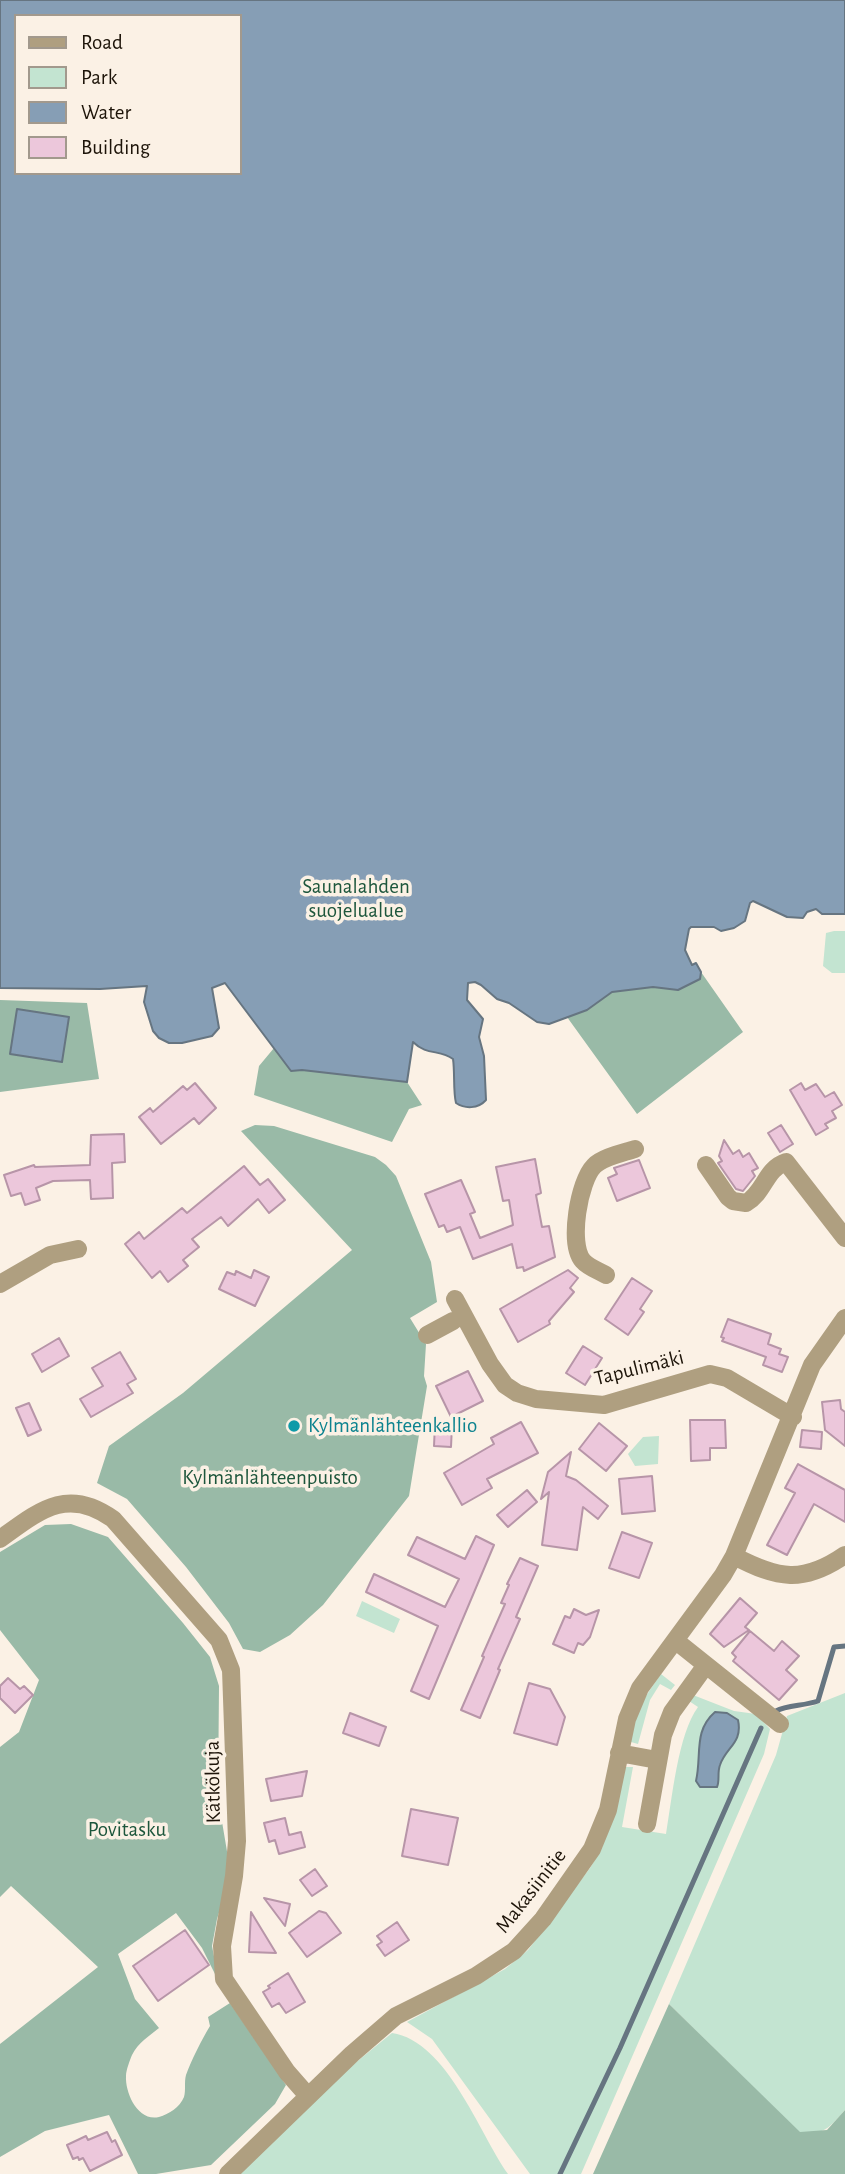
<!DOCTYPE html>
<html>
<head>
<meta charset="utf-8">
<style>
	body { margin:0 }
	#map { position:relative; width:845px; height:2174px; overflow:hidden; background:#fbf1e5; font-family:"Alegreya Sans",sans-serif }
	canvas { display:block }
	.legend { position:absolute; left:14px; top:14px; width:228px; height:161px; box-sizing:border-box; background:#fbf1e5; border:2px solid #a2998d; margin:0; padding:9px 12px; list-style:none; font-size:21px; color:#1d1409 }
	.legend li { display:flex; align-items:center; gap:14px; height:35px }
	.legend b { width:35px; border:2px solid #a2998d }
</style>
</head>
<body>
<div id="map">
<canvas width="845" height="2174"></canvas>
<ul class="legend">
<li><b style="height:9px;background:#af9f80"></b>Road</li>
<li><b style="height:19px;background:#c3e4d1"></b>Park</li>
<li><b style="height:19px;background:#869eb5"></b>Water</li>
<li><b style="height:19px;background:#ecc7db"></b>Building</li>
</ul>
</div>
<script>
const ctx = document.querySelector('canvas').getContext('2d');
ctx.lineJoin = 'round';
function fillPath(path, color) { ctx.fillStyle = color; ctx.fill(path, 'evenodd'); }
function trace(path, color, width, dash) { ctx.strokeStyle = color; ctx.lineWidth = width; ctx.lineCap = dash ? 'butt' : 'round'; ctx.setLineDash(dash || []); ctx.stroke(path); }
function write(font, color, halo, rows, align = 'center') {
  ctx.font = font + ' "Alegreya Sans",sans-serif'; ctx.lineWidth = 7; ctx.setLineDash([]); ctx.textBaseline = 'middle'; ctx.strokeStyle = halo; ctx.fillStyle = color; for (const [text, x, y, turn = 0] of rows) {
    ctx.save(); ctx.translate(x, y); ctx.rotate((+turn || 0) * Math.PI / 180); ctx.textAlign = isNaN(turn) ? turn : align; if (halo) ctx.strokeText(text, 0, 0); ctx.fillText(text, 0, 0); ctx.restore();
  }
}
const green = new Path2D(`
	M834 931H845V973H832L823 966 826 933Z
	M659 1436 658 1464 635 1466 628 1454 643 1437Z
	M362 1601 400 1619 394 1633 356 1616Z
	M661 1674 675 1685 671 1690 660 1684 650 1700 638 1744 631 1742C627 1721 649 1691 661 1674Z
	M845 1693V2110C830 2127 825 2135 800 2133L669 2004 776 1755 787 1716Z
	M693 1695 734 1711 756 1714 770 1729 764 1754 581 2174H530L432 2039 407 2022 505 1969 528 1950 590 1868 602 1848 625 1767H633L622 1827 666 1834C672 1799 678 1734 698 1707L689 1701Z
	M392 2033C447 2041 479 2133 508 2174H239L344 2072Z`);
const forest = new Path2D(`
	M701 972 743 1032 637 1114 567 1017 587 1010 612 992 653 987 678 990 700 979Z
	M0 1000 87 1003 99 1079 0 1092Z
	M274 1048 292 1071 302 1070 407 1082 422 1105 409 1109 392 1142 254 1095 259 1066Z
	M255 1125 274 1126 375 1157 386 1165 396 1176 431 1262 437 1302 410 1318 426 1344 424 1376 427 1386 409 1496 323 1605 290 1635 260 1652 243 1649 229 1623 186 1567 127 1499 97 1483 109 1446 183 1393 352 1250 241 1131Z
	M71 1524 108 1537 183 1623 210 1657 219 1686 218 1798 231 1875 217 1919 212 1946 219 1982 202 1948 176 1913 118 1954 135 1999 159 2028C149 2036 138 2043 132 2055 130 2060 126 2070 126 2076 125 2093 138 2122 159 2117 169 2114 180 2107 184 2097 186 2090 184 2082 186 2075 191 2061 202 2039 210 2026L208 2017 230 2003 286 2085 275 2104 211 2165 156 2174H138L109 2115 45 2131 0 2157V2044L98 1967 11 1886 0 1897V1747L19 1732 39 1680 0 1630V1552L45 1525Z
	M669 2004 800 2132 827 2130 845 2110V2174H593Z`);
const water = new Path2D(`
	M0 0H845V914H822L816 909 807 912 803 918 787 917 753 901 750 903 745 921 734 928 721 931 714 927H691L689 929 685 950 692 965 696 963 701 972 700 979 678 990 653 987 612 992 587 1010 549 1024 537 1022 509 1003 497 999 481 985 475 982 468 983 467 1000 483 1019 479 1037 484 1056 486 1100C478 1109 465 1109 456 1103 453 1092 455 1072 453 1059 440 1049 427 1056 413 1042L407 1082 302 1070 291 1071 225 983 212 988 219 1028 212 1036 182 1043H169L159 1038 153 1031 144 1002 147 986 100 989 0 988ZM16 16H240V173H16Z
	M17 1009 69 1017 62 1062 10 1054Z
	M715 1712 727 1713 738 1720C743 1743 726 1747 720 1765 717 1773 720 1780 717 1787H700L696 1781C702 1755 693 1731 715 1712Z`);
const stream = new Path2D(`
	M776 1711C787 1705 804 1706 818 1701L834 1647 845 1646
	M560 2174 620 2048 761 1728`);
const building = new Path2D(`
	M195 1083 216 1108 199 1124 194 1118 161 1144 139 1117 150 1108 153 1112 183 1086 187 1090Z
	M801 1083 805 1090 816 1084 825 1097 834 1092 842 1105 832 1111 836 1118 825 1124 828 1128 816 1135 790 1090Z
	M781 1125 793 1144 780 1152 768 1133Z
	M124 1134 125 1162 112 1163 113 1198 91 1199 90 1180 53 1181 36 1188 40 1200 25 1205 21 1193 11 1196 4 1175 34 1165 35 1167 90 1165 91 1135Z
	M724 1140 733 1154 739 1150 743 1157 749 1153 758 1168 752 1171 755 1176 743 1191 736 1189 718 1163 722 1161 719 1156Z
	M535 1159 541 1193 536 1195 542 1227 549 1226 555 1257 524 1271 523 1267 517 1268 512 1244 473 1259 460 1227 447 1232 444 1225 439 1227 425 1194 461 1180 475 1212 470 1214 480 1238 513 1225 509 1200 503 1201 496 1167Z
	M639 1160 650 1188 617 1201 608 1178 617 1174 614 1168Z
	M244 1166 260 1185 268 1179 285 1200 269 1213 258 1199 228 1226 221 1217 192 1239 199 1247 183 1260 188 1266 168 1282 160 1271 152 1278 125 1244 139 1232 144 1239 182 1208 187 1213Z
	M254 1270 269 1277 255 1306 219 1289 227 1272 235 1275 236 1271 251 1278Z
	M568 1270 578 1278 570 1288 574 1292 549 1321 550 1324 518 1342 500 1309Z
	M632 1278 652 1291 640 1309 644 1312 628 1335 605 1319Z
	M728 1319 771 1334 768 1344 781 1349 779 1354 788 1357 782 1372 763 1365 766 1357 722 1341 724 1338 721 1337Z
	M59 1338 69 1356 42 1372 32 1354Z
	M583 1346 602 1358 585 1385 566 1373Z
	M120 1352 136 1379 127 1384 133 1393 91 1417 80 1399 103 1386 92 1368Z
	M468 1371 483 1401 451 1417 436 1386Z
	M840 1400 841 1409 845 1412V1446L825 1430 822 1402Z
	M29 1403 41 1430 28 1436 16 1408Z
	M690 1420H725L726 1448H710V1460L691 1461Z
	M521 1422 538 1453 487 1479 492 1488 462 1505 444 1473 494 1444 491 1438Z
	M599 1423 627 1446 606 1471 579 1449Z
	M435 1424 452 1425 451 1447 434 1446Z
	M802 1430 822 1432 821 1449 800 1447Z
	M571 1452 566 1476 576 1480 608 1506 598 1519 583 1507 577 1550 542 1545 549 1492 541 1499 548 1472Z
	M798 1464 845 1490V1522L814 1504 787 1555 767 1545 795 1493 785 1488Z
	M652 1476 655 1511 622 1514 619 1479Z
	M527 1490 537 1502 508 1527 497 1515Z
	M622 1532 652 1543 639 1578 609 1568Z
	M476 1536 494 1545 429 1699 411 1691 438 1626 366 1592 374 1574 445 1607 459 1579 408 1555 417 1537 465 1559Z
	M520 1558 538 1566 516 1617 520 1619 498 1669 500 1670 480 1718 461 1710 484 1657 482 1656 505 1604 501 1603 509 1585 507 1584Z
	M740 1598 757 1613 745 1627 749 1630 724 1647 710 1634Z
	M574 1609 586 1615 599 1610 590 1637 583 1645 578 1643 574 1653 553 1644 565 1616 570 1618Z
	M750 1631 774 1651 782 1641 799 1656 786 1670 797 1680 779 1700 733 1661 736 1657 732 1653Z
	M8 1678 20 1689 24 1686 33 1695 15 1713 0 1698V1686Z
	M529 1683 550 1689 565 1717 557 1745 514 1733Z
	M350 1713 386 1727 379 1746 343 1733Z
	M307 1771 302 1796 271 1801 266 1779Z
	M411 1809 458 1818 448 1865 402 1856Z
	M285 1818 289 1835 301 1832 305 1847 279 1854 275 1840 269 1842 264 1823Z
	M315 1869 327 1886 312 1896 300 1880Z
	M264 1898 290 1904 285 1926Z
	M319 1911 326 1913 341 1933 307 1957 289 1933Z
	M251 1912 276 1953 249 1952Z
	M397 1922 409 1940 385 1956 377 1945 382 1942 377 1936Z
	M185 1930 209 1965 158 2001 133 1966Z
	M288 1973 305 2002 286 2013 279 2003 272 2007 263 1992 270 1988 268 1986Z
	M107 2132 112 2142 115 2140 122 2155 90 2171 83 2158 79 2160 78 2157 73 2159 67 2145 86 2136 88 2140Z`);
const minor = new Path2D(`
	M706 1165 728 1197 733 1201 746 1203C765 1192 765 1169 786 1162L845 1238
	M606 1275C599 1271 588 1267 583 1261 568 1244 579 1181 594 1166 603 1157 623 1153 635 1149
	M0 1284 50 1255 78 1249
	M455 1299 490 1364 505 1385 517 1393 536 1399 604 1405 710 1374 727 1378 793 1417
	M427 1335 453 1321
	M0 1539C39 1511 67 1486 113 1519L219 1640 231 1670 237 1841 234 1876 222 1946 224 1979 287 2072 308 2096
	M734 1556C778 1579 803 1584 845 1555
	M676 1641 780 1724
	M619 1753 657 1760
	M647 1824 663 1735 672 1712 706 1665
	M228 2174 352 2054 396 2016 476 1976 514 1951 543 1919 592 1849 608 1810 627 1719 640 1688 723 1575 734 1556 812 1365 845 1318`);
const markers = [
	[294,1426,7,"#0f9aa8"]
];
const parkNames = [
	["Saunalahden",356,887],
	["suojelualue",356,911],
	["Kylmänlähteenpuisto",270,1478],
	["Povitasku",127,1830]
];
const streetNames = [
	["Tapulimäki",639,1368,-14],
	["Kätkökuja",213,1782,-91],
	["Makasiinitie",531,1891,-52]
];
const cultureNames = [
	["Kylmänlähteenkallio",308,1426]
];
fillPath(green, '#c3e4d1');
fillPath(forest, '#99baa7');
fillPath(water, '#869eb5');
trace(water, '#667581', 2);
trace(stream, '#667581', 5);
fillPath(building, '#ecc7db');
trace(building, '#b795a8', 2);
trace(minor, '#af9f80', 18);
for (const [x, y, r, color] of markers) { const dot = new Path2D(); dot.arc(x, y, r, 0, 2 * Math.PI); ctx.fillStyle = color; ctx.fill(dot); trace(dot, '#fbf1e5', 2.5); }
write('21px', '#1d563c', '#fbf1e5', parkNames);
write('21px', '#1d1409', '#fbf1e5', streetNames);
write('21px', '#0d838f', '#fbf1e5', cultureNames, 'left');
</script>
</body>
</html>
